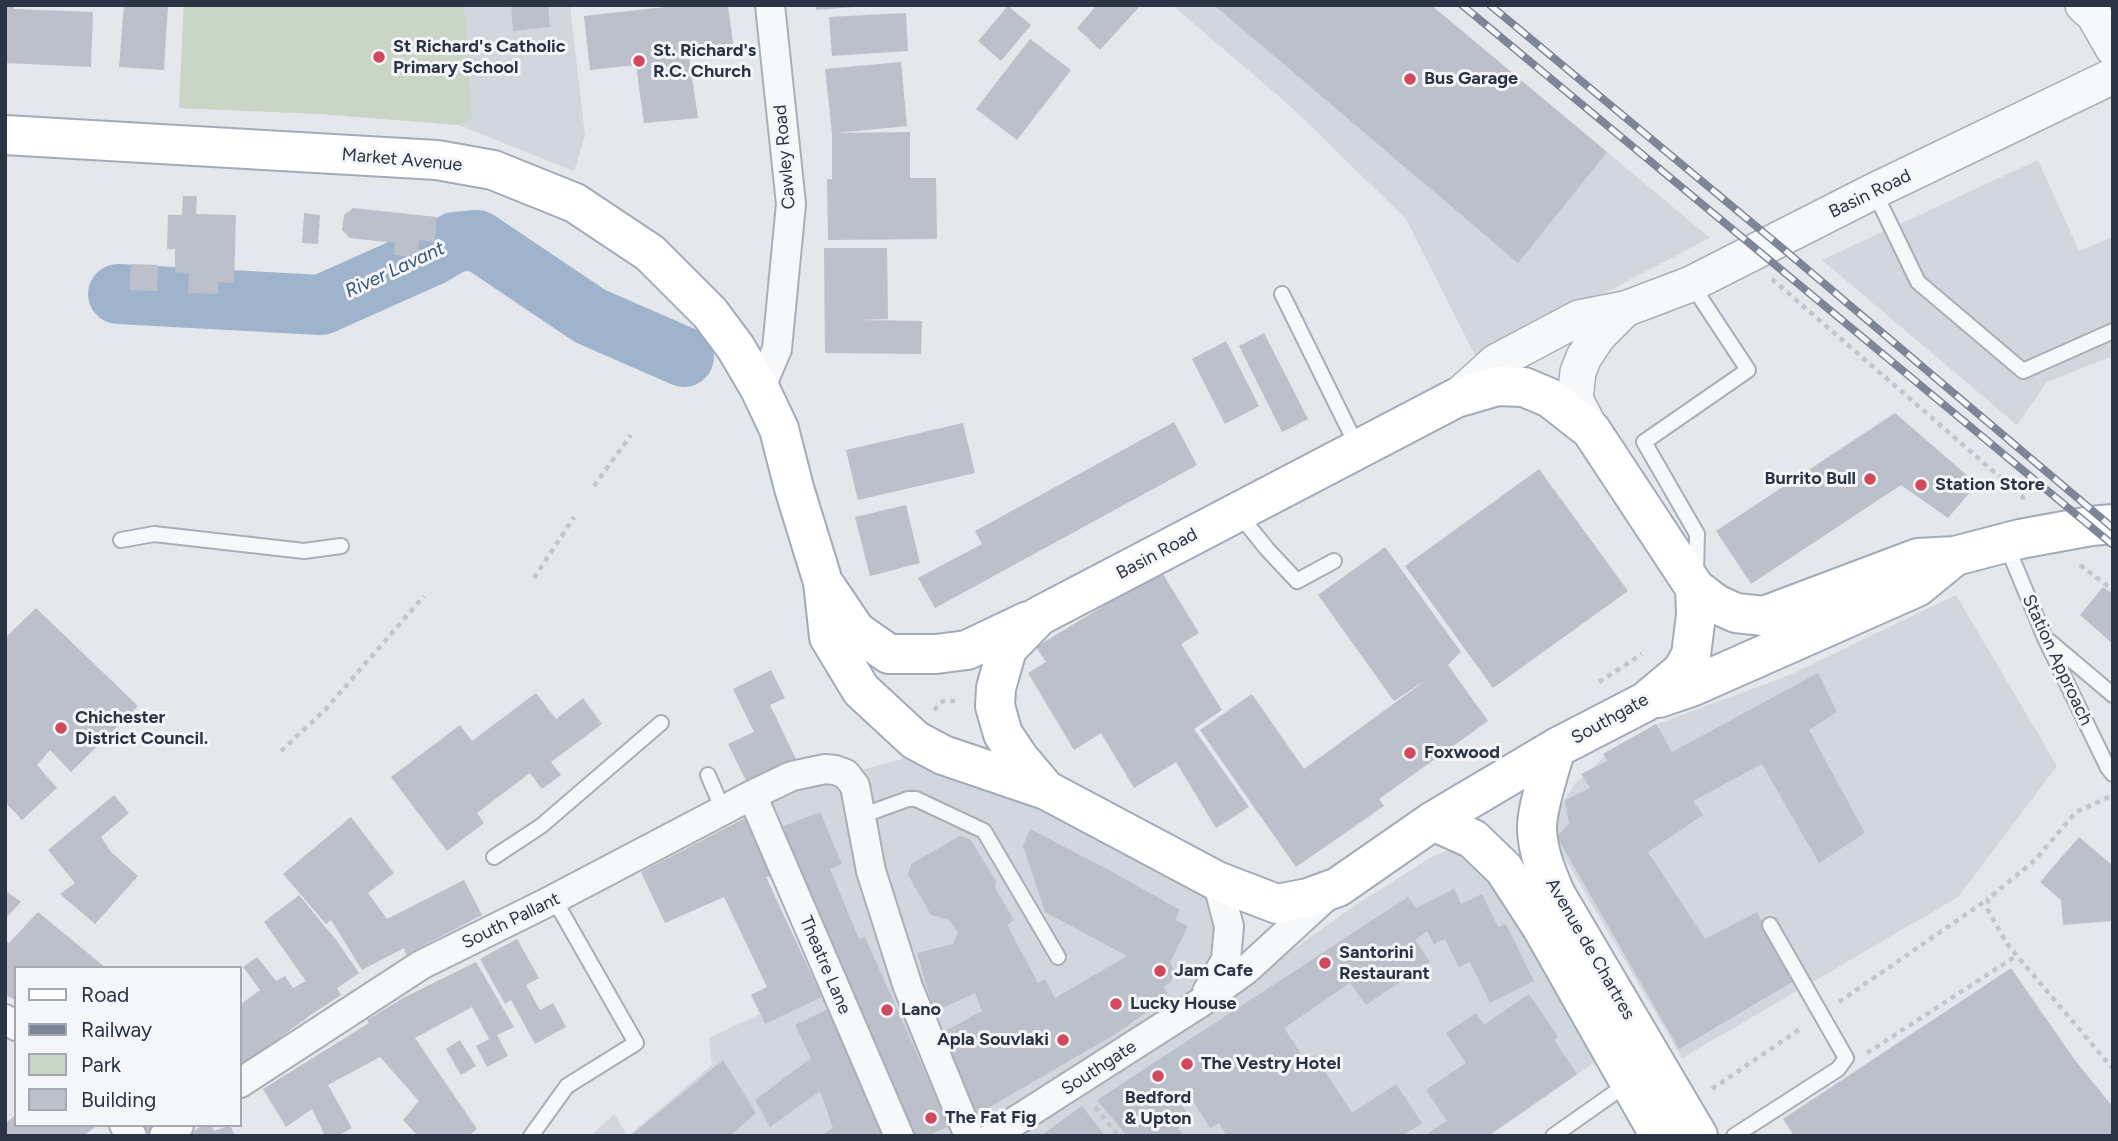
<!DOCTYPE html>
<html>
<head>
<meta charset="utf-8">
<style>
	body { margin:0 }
	#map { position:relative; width:2118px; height:1141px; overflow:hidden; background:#e4e7ec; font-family:Figtree,sans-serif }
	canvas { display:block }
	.frame { position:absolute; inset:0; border:7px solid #2b3445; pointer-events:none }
	.legend { position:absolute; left:14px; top:966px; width:228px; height:161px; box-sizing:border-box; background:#f4f6f9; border:2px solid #a4a8b1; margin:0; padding:9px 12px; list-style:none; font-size:21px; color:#2b3445 }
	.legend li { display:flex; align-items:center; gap:14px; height:35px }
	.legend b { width:35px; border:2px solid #a4a8b1 }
</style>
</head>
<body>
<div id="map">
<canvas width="2118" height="1141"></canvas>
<div class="frame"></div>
<ul class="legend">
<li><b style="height:9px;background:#fff"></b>Road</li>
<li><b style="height:9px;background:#7d8696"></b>Railway</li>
<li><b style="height:19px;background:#c9d6c5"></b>Park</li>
<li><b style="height:19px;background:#bbc0ca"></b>Building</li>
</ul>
</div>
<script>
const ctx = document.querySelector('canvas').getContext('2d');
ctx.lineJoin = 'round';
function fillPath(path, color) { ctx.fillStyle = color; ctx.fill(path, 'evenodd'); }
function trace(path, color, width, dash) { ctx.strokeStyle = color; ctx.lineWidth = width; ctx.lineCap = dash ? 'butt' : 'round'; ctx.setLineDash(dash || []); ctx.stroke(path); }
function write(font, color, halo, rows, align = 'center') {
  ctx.font = font + ' Figtree,sans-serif'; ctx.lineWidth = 6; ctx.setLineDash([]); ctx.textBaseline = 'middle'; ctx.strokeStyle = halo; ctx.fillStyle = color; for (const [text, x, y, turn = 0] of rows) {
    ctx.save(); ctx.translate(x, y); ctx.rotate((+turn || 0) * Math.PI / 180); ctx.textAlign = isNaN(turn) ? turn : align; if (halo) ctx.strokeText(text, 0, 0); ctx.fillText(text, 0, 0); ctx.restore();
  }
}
const built = new Path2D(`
	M184 5H570L585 136 574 171 459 125 321 114 179 108Z
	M1172 5H1431L1710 238 1477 359 1406 219 1288 104Z
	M2038 160 2079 251 2113 237V356L2047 382 2017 425 1822 260Z
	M1956 595 2057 766 1958 897 1682 1058 1556 843 1555 825 1560 808 1574 785 1605 756 1655 725 1787 676Z
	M915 740 1217 881 1229 926 1203 1001 1083 1080 1187 1028 1241 989 1264 970 1354 906 1430 858 1473 839 1610 1052 1489 1136H591L614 1114 628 1136 712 1065 709 1038 760 1014 765 1024 836 990 752 795 846 774 902 759Z`);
const green = new Path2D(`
	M184 5H464L472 119 459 125 321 114 179 108Z`);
const river = new Path2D(`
	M118 294 321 305 433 255 455 242 477 240 590 316 684 357`);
const building = new Path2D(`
	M5 5H14V9L93 12 91 67 5 63Z
	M124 5H168L164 70 119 67Z
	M511 5H548L550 27 513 31Z
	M683 5H728L734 51 689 57 698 118 644 123 636 65 590 70 584 16Z
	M816 5H854V7L816 10Z
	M1097 5H1141L1100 50 1077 28Z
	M1214 5H1431L1607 152 1518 263Z
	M1008 6 1031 25 1001 61 978 41Z
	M906 13 908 51 832 56 829 17Z
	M1030 39 1071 70 1017 140 976 109Z
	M901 62 907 126 836 133 910 132V178H936L937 239 828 240 827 179H832V133L825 69Z
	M183 196H197L196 214 236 215 234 283 218 282V294L188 293 189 273 175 272V249H167L168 215H182Z
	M353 208 437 217 435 242 419 240 418 257 394 255 395 243 350 238 342 230 344 215Z
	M304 213 320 215 318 244 302 243Z
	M824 248H887L888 319 859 320 922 321 921 354 825 353Z
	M131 264 158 265 157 291 129 290Z
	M1264 333 1308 419 1282 432 1239 346Z
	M1226 341 1259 406 1225 424 1192 359Z
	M1895 413 1977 484 1948 518 1901 485 1751 584 1716 531Z
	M1174 422 1197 465 935 608 918 578 982 544 975 531Z
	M963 423 975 473 858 500 846 450Z
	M1539 469 1628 591 1493 688 1405 566Z
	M906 505 920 563 870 576 855 517Z
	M1385 547 1461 652 1448 665 1488 721 1379 799 1384 806 1296 867 1200 730 1252 694 1304 769 1429 678 1394 701 1318 595Z
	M1161 571 1199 633 1181 644 1222 710 1194 729 1249 807 1216 828 1176 762 1134 788 1101 733 1074 750 1028 673 1046 662 1036 647Z
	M2103 587 2113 594V644L2080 615Z
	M36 608 138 706 71 772 50 750 37 765 57 788 22 820 5 802V638Z
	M771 670 785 698 770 705 796 759 747 783 728 744 754 732 733 689Z
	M1818 673 1837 712 1809 730 1865 833 1819 863 1762 764 1693 801 1703 815 1648 852 1705 939 1757 912 1794 981 1679 1049 1557 837 1569 823 1565 800 1590 788 1581 774 1608 761 1603 754 1656 724 1672 752Z
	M536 693 556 719 583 698 602 724 551 762 561 775 542 789 530 773 477 813 484 823 447 851 391 777 460 725 472 741Z
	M114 795 129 813 101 837 111 852 138 876 95 924 60 894 75 883 48 850Z
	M820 812 842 864 830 869 859 939 865 937 949 1126 927 1136H905L774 830Z
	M351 817 394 873 368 893 387 919 464 880 482 915 406 955 404 948 362 970 331 920 326 924 283 874Z
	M745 818 772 876 766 877 822 997 765 1024 751 995 767 987 724 897 665 923 641 872Z
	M1030 829 1109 870 1180 910 1175 920 1188 926 1170 962 1175 972 1171 982 1163 987 1168 993 1144 1014 1114 1035 976 1115 938 1035 982 1011 975 993 934 1012 917 953 953 944 958 932 949 920 931 915 908 875 911 864 960 836 970 839 996 881 995 888 1014 920 1007 925 1038 983 1045 979 1055 998 1127 956 1045 912 1023 846Z
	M2079 837 2112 865 2113 921 2063 925 2061 900 2040 882Z
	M1454 889 1461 904 1482 894 1498 927 1506 924 1534 981 1490 1003 1470 962 1459 967 1445 939 1434 944 1427 931 1415 940 1430 962 1366 1005 1350 983 1284 1028 1306 1061 1314 1055 1352 1113 1396 1084 1422 1123 1402 1136H1227L1219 1123 1210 1128 1186 1090 1176 1097 1191 1119 1178 1128 1184 1136H1127L1097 1100 1408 897 1416 908Z
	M5 890 21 902 5 919Z
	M299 895 337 941 359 973 337 988 341 995 312 1014 240 1067V1005L260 990 243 967 257 957 276 981 285 976 293 988 306 981 264 922Z
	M38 912 106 968H16V1000L5 995V941L9 943Z
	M517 939 539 978 526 985 540 1010 553 1003 566 1027 535 1044 511 1000 505 1004 480 959Z
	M476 962 514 1027 497 1035 508 1056 487 1067 476 1046 489 1039 472 1007 415 1038 477 1129 468 1136H418L403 1120 419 1101 380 1057 328 1085 352 1128 338 1136H325L312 1109 286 1127 263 1089 369 1023 367 1020 405 997Z
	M2011 968 2074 1059 2113 1107V1136H1794L1783 1119Z
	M1529 994 1558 1037 1554 1040 1577 1074 1488 1136H1430L1428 1133 1447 1121 1426 1090 1466 1063 1446 1033 1476 1013 1484 1025Z
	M828 1009 890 1136H821L833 1128 820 1091 770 1127 755 1100 811 1058 795 1025Z
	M460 1040 476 1066 461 1075 446 1049Z
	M723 1060 756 1113 730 1136H630Z
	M1082 1106 1105 1136H1040Z
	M16 1115V1125H98L83 1136H5V1123Z
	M142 1125H162L149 1134Z
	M203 1125H211L214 1131 230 1125 235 1136H186Z`);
const path = new Path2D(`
	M1772 279 2023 497 2024 502
	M594 486 631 435
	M2080 565 2113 590
	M534 578 574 517
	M1599 682 1642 654
	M934 710 943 701H960
	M281 751 325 710 424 596
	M2109 797 2076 812 2035 860 1988 899V910L2007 944 2113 1069
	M1839 1002 1988 899
	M1867 1053 2016 956
	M1712 1089 1803 1027
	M1095 1107 1119 1136`);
const service = new Path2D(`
	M1874 191 1918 282 2023 371 2113 331
	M1692 285 1748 370 1644 442 1697 534 1696 572
	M1282 294 1358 448
	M1238 513 1267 549 1297 581 1334 561
	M121 540 154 534 304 551 341 546
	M2006 544 2045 638 2108 768 2113 774
	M2049 641 2113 695
	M708 775 723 810
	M861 816 908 799H916L984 831 1058 957
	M494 857 541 826 661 723
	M531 1136 567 1086 636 1043 554 899
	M1553 1136 1627 1084
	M1734 1136 1838 1069 1846 1058 1770 925`);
const minor = new Path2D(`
	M760 389 777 349 791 204 770 5
	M752 795 899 1136
	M1207 992 1226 960 1229 926 1217 881
	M5 1019 16 1026
	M240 1083 421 965 554 899 752 795 792 776 825 769 835 770 846 774 855 786 871 871 908 987 969 1136
	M124 1125 132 1136
	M164 1136 179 1125
	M992 1136 1203 1001 1246 970 1330 893`);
const tertiary = new Path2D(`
	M2083 5 2094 15 2113 48
	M1456 398 1496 362 1579 318 1625 309 1691 284 1874 191 2113 76
	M1591 430 1575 399 1578 372 1584 357 1598 336 1625 309`);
const primary = new Path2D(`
	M5 135 437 160 493 170 575 203 650 253 710 313 736 348 760 389 779 429 794 488 823 582 829 637 861 690 915 740 943 755 1046 790 1217 881 1277 904 1308 898 1338 887 1433 821 1556 748 1645 702 1682 671 1691 655 1696 615 1695 588 1591 430 1550 398 1524 387 1497 386 1456 398 1039 616 1007 649 996 688 995 706 1003 734 1019 758 1046 790
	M827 588 856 631 889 654H936L967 650 1028 621
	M1695 588 1716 604 1736 613 1764 616 1918 558 1955 556 2020 539 2091 526 2113 524
	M1659 698 1691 687 1917 587 1955 556
	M1556 748C1550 769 1536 810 1537 830 1538 853 1547 874 1556 895L1698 1136
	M1433 821 1473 839 1504 869 1541 926 1660 1136`);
const rail = new Path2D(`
	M1462 5 2113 545
	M1490 5 1775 242 2113 528`);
const markers = [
	[379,57,7,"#d1495b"],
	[639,61,7,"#d1495b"],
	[1410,79,7,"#d1495b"],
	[1870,479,7,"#d1495b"],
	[1921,485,7,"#d1495b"],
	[61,728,7,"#d1495b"],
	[1410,753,7,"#d1495b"],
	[1325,963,7,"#d1495b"],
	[1160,971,7,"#d1495b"],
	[1116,1004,7,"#d1495b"],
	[887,1010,7,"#d1495b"],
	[1063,1040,7,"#d1495b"],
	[1187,1064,7,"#d1495b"],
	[1158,1076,7,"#d1495b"],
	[931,1118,7,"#d1495b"]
];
const poiNames = [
	["St Richard's Catholic",393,47],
	["Primary School",393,68],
	["St. Richard's",653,51],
	["R.C. Church",653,72],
	["Bus Garage",1424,79],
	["Burrito Bull",1856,479,"right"],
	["Station Store",1935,485],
	["Chichester",75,718],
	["District Council.",75,739],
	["Foxwood",1424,753],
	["Santorini",1339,953],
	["Restaurant",1339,974],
	["Jam Cafe",1174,971],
	["Lucky House",1130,1004],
	["Lano",901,1010],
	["Apla Souvlaki",1049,1040,"right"],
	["The Vestry Hotel",1201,1064],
	["Bedford",1158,1098,"center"],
	["& Upton",1158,1119,"center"],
	["The Fat Fig",945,1118]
];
const streetNames = [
	["Cawley Road",785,157,-95],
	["Market Avenue",402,160,5],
	["Basin Road",1870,194,-26],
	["Basin Road",1157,554,-28],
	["Station Approach",2057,660,65],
	["Southgate",1610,719,-29],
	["South Pallant",511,921,-26],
	["Avenue de Chartres",1590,949,60],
	["Theatre Lane",825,965,67],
	["Southgate",1099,1068,-33]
];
const waterNames = [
	["River Lavant",395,270,-25]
];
fillPath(built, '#d2d6de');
fillPath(green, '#c9d6c5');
trace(river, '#9fb4cc', 60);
fillPath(building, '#bbc0ca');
trace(service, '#a9aeb7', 18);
trace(minor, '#a9aeb7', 32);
trace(tertiary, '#a9aeb7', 38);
trace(primary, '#a3abb8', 42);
trace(path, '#c2c5cb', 4.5, [5, 5]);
trace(service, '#f7f8fa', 14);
trace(minor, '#f7f8fa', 28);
trace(tertiary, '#f7f8fa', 35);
trace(primary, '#fff', 38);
trace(rail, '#7d8696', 8);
trace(rail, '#f4f6f9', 5, [16]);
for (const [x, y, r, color] of markers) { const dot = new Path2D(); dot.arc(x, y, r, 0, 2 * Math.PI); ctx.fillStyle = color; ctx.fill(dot); trace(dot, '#f4f6f9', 2.5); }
write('bold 18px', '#2b3445', '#f4f6f9', poiNames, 'left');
write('18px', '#2b3445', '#f4f6f9', streetNames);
write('italic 19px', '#34527a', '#f4f6f9', waterNames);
</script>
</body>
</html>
